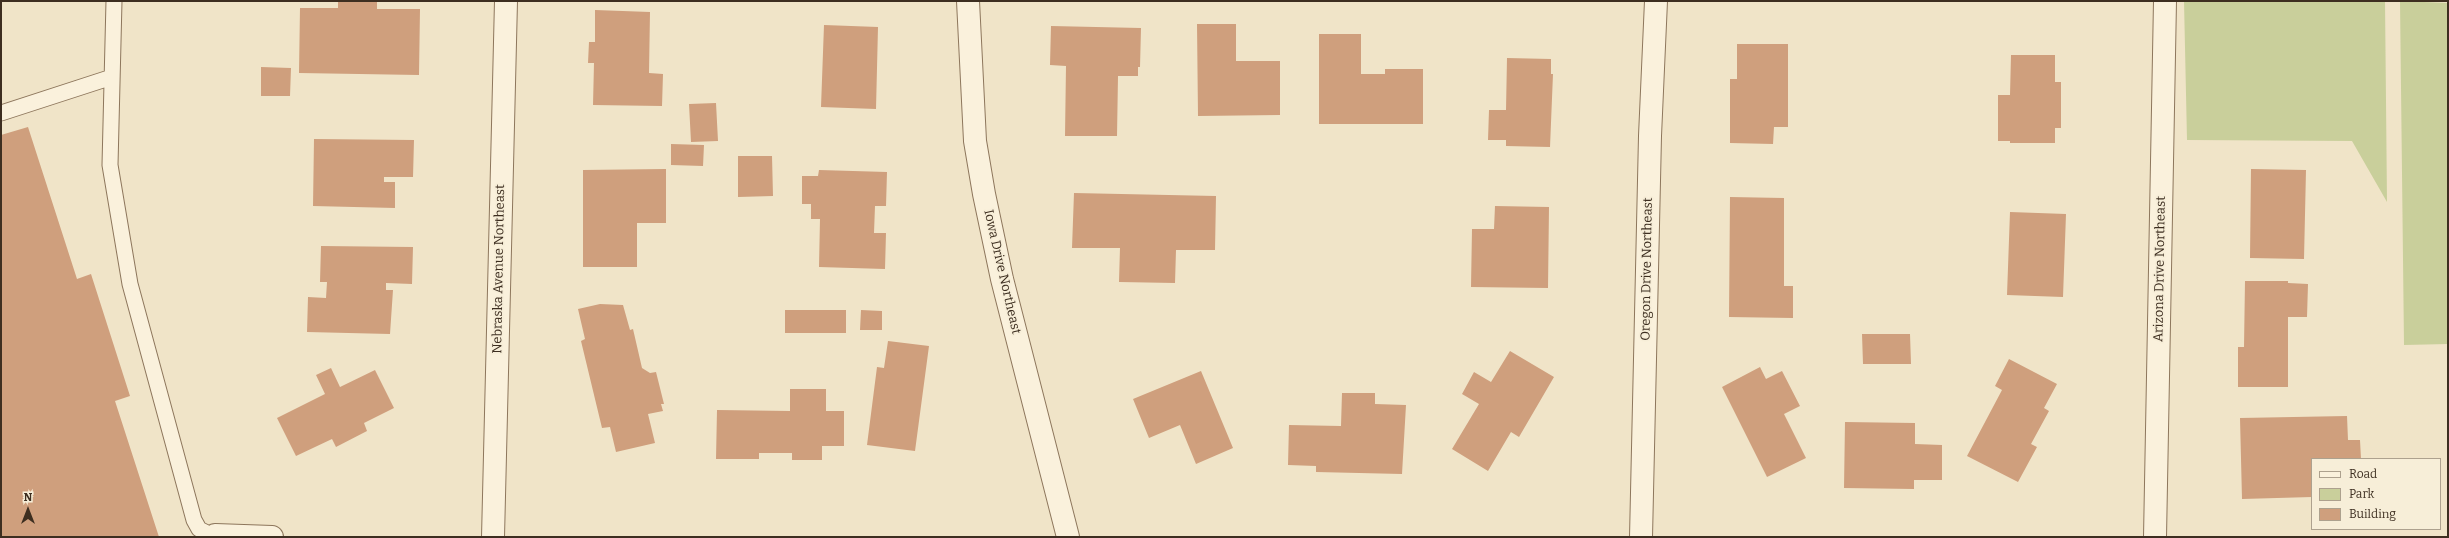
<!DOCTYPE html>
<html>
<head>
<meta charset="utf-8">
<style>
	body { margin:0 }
	#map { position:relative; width:2449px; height:538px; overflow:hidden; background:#f0e4c8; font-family:Bitter,serif }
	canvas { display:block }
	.frame { position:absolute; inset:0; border:2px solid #3d2e20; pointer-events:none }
	.legend { position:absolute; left:2311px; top:458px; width:130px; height:72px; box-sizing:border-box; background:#f7eed8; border:1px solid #ada18e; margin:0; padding:5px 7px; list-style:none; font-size:12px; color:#3d2e20 }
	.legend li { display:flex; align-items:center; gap:8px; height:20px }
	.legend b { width:20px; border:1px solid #ada18e }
	.north { position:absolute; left:8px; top:490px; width:40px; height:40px; -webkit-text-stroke:3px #f7eed8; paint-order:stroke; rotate:0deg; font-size:11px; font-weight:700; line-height:16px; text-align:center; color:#3d2e20 }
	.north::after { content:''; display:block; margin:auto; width:14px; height:18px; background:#3d2e20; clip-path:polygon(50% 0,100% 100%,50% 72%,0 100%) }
</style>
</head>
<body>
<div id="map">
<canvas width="2449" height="538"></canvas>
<div class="frame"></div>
<ul class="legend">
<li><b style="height:5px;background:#faf1dc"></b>Road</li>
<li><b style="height:11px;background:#c9cf9b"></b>Park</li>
<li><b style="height:11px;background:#cf9f7d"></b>Building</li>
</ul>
<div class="north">N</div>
</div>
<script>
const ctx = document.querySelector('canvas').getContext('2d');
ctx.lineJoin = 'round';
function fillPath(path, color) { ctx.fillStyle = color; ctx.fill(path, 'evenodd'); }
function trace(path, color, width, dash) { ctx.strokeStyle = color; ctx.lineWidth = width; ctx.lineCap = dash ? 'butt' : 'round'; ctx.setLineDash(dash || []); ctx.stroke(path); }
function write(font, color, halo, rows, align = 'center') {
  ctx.font = font + ' Bitter,serif'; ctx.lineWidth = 3.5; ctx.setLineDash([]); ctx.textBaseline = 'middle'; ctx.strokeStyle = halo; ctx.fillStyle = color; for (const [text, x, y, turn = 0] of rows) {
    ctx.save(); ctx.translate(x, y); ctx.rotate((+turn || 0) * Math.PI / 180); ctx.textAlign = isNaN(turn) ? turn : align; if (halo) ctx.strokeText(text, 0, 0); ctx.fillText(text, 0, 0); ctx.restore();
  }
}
const green = new Path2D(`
	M2184 1H2385L2387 202 2352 141 2187 140Z
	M2400 1 2448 3V344L2404 345Z`);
const building = new Path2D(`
	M338 1H377V9H420L419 75 299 73 300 8H338Z
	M595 10 650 12 649 73 663 74 662 106 593 105 594 63H588L589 42H595Z
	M1197 24H1236V61H1280V115L1198 116Z
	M824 25 878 27 876 109 821 107Z
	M1051 26 1141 28 1140 67H1138V76H1118L1117 136H1065L1066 66 1050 65Z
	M1319 34H1361V74H1385V69H1423V124H1319Z
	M1737 44H1788V127H1774L1773 144 1730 143V79H1737Z
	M2011 55H2055V82H2061V128H2055V143H2010V141H1998V95H2010Z
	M1507 58 1551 59V74H1553L1550 147 1506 146V140H1488L1489 110H1506Z
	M261 67 291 68 290 96H261Z
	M716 103 718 141 691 142 689 104Z
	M28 127 77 279 91 274 130 396 115 401 159 537H1V135Z
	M314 139 414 140 413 177H384V182H395V208L313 206Z
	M671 144 704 145 703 166 671 165Z
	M738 156H772L773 196 738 197Z
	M666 169V223H637V267H583V170Z
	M2251 169 2306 170 2304 259 2250 258Z
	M819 170 887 172 886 206H875L874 233H886L885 269 819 267 820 219H811V204H802V176H818Z
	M1074 193 1216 196 1215 250H1176L1175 283 1119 282 1120 248H1072Z
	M1730 197 1784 198V286H1793V318L1729 317Z
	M1495 206 1549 207 1548 288 1471 287 1472 229H1494Z
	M2010 212 2066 214 2063 297 2007 295Z
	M321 246 413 247 412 284 386 283V290H393L390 334 307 332 308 297 326 298 327 282H320Z
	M2245 281H2288V283L2308 284 2307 317H2288V387H2238V347H2244Z
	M600 304 623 305 630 330 633 329 642 368 650 373 656 372 664 404H661L663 411 648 414 655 443 616 452 610 427 602 428 581 341 585 339 578 309Z
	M785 310H846V333H785Z
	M861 310 882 311V330H860Z
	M1862 334H1910L1911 364H1863Z
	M888 341 929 346 915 451 867 445 877 367 884 368Z
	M1510 351 1554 377 1519 437 1511 432 1488 471 1452 449 1479 404 1462 394 1474 372 1491 382Z
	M2009 359 2057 384 2044 408 2049 411 2031 444 2037 447 2018 482 1967 456 2002 390 1995 386Z
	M1760 367 1766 379 1782 371 1800 406 1784 414 1806 458 1767 477 1722 387Z
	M331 368 340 387 375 370 394 408 364 423 367 431 336 447 332 439 296 456 277 418 325 394 316 375Z
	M1201 371 1233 448 1196 464 1180 425 1149 438 1133 399Z
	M790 389H826V411H844V446H822V460H792V453H759V459H716L717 410 790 411Z
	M1342 393H1375V404L1406 405 1402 474 1316 472V466L1288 465 1289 425 1341 426Z
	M2347 416 2348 440H2360L2361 459H2312V497L2242 499 2240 418Z
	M1845 422 1915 423V444L1942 445V480H1914V489L1844 488Z`);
const service = new Path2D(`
	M114 1 110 165 130 284 194 520 199 529 215 537
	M1 113 112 77`);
const minor = new Path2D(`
	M968 1 975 141 984 194 1002 279 1068 537
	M215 535 272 537
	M493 537 506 1
	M1641 537 1650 136 1656 1
	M2155 537 2165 1`);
const streetNames = [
	["Nebraska Avenue Northeast",499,269,-89],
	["Oregon Drive Northeast",1647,269,-89],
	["Arizona Drive Northeast",2160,269,-89],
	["Iowa Drive Northeast",1002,272,77]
];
fillPath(green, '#c9cf9b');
fillPath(building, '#cf9f7d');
trace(service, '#8d765c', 17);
trace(minor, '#8d765c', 24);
trace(service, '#faf1dc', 15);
trace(minor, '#faf1dc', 22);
write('13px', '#3d2e20', '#f7eed8', streetNames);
</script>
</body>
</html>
